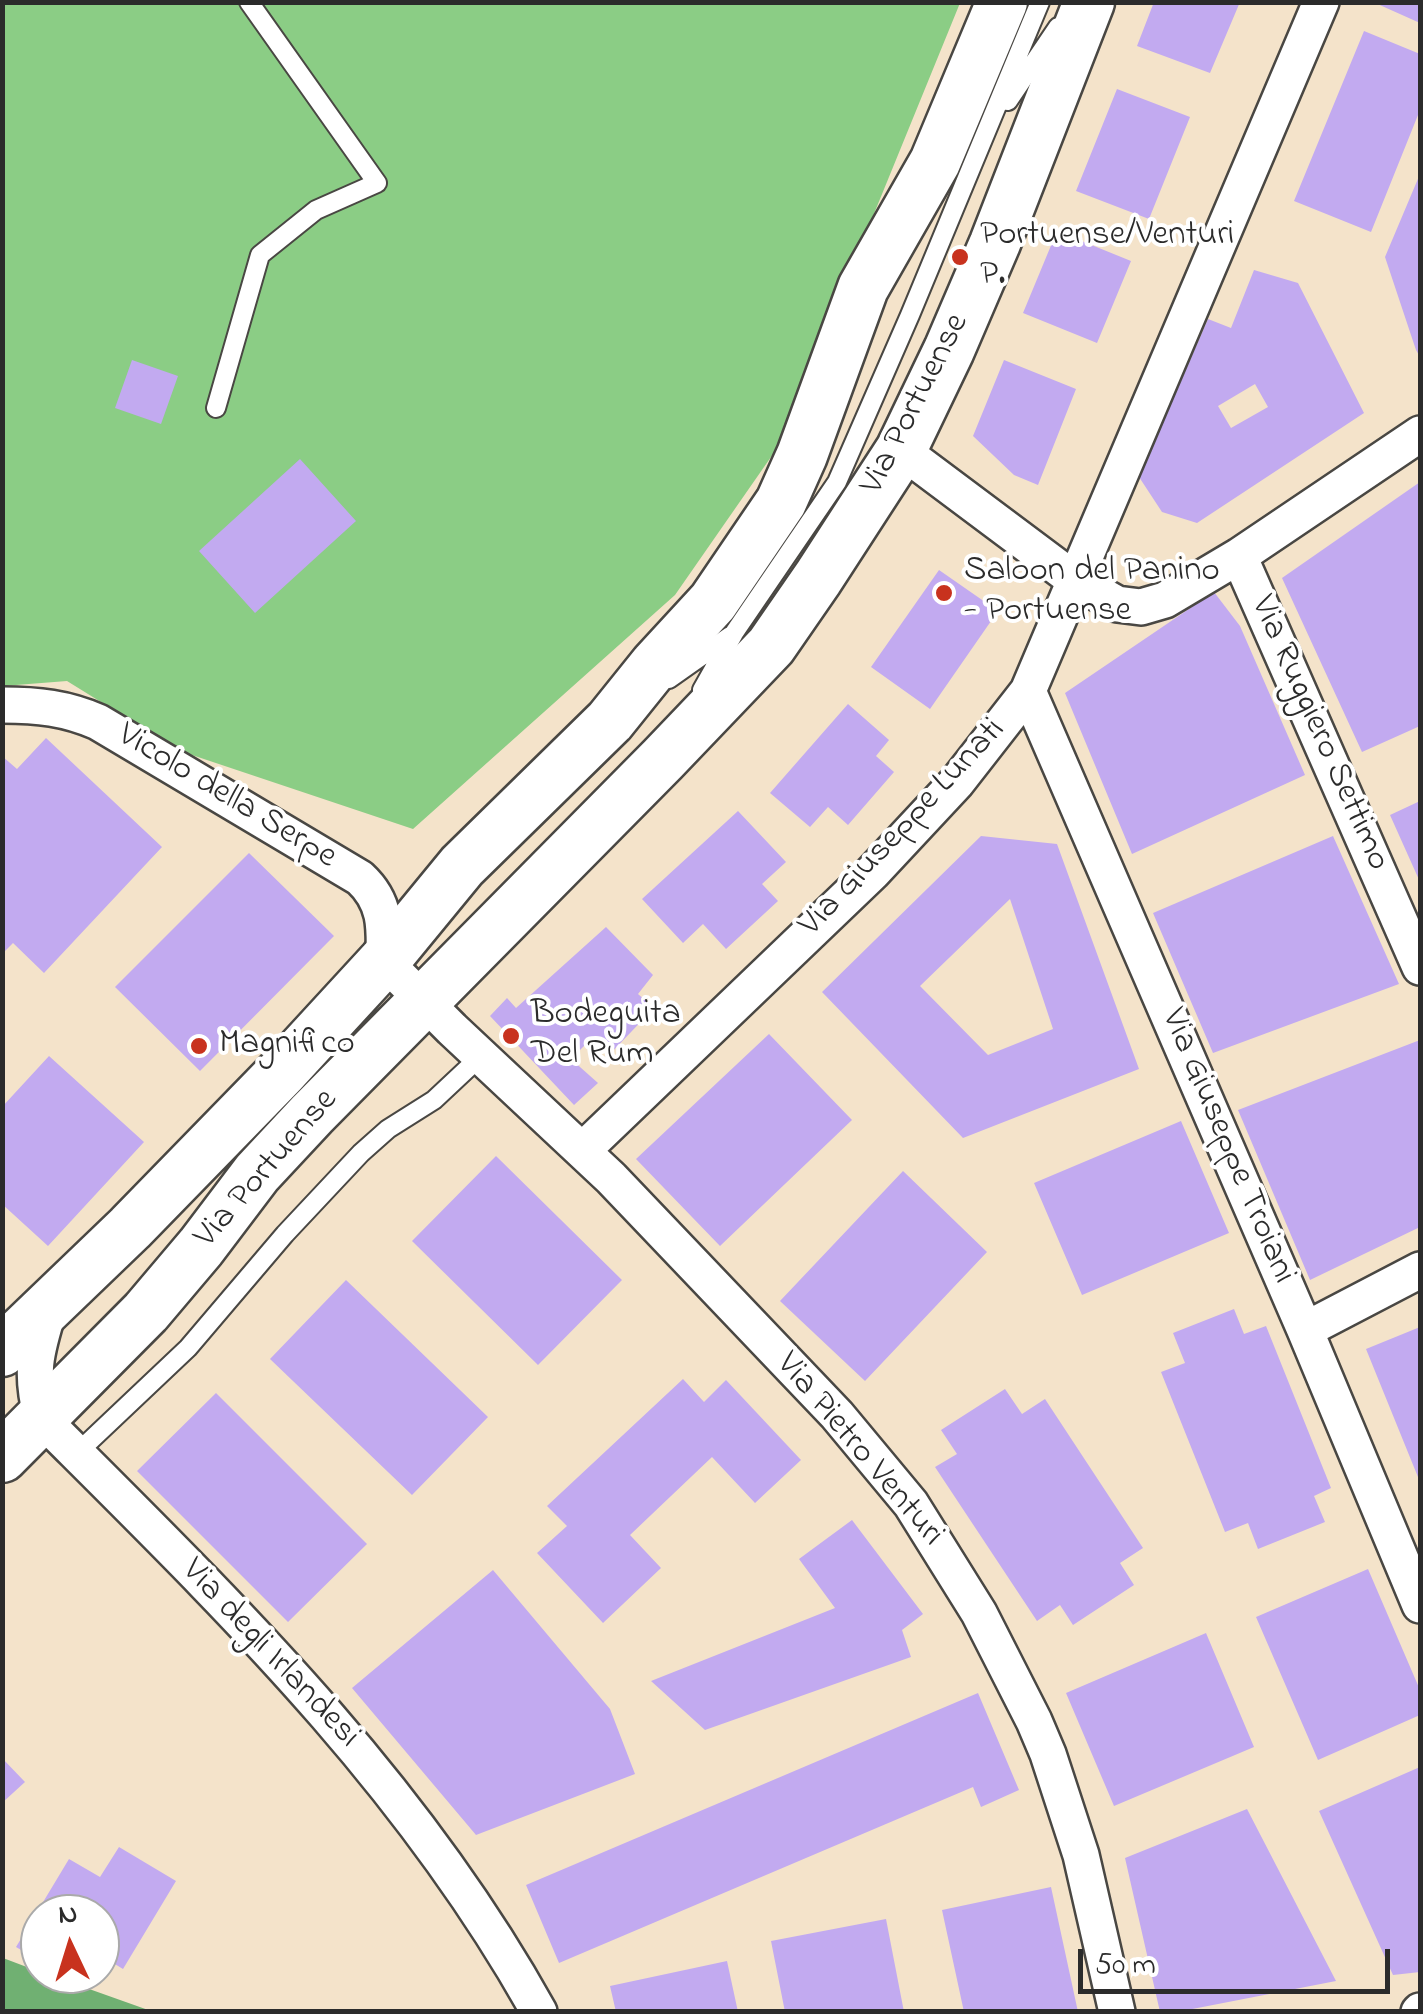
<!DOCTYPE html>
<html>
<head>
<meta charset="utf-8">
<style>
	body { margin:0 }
	#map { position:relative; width:1423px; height:2014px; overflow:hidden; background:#f4e3ca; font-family:"Indie Flower",sans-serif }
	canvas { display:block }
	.frame { position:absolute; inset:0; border:5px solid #2b2b2b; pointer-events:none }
	.north { position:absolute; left:20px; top:1894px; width:100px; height:100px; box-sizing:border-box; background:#fff; border:2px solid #aaa; border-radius:50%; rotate:356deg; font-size:28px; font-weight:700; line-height:40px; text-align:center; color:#2b2b2b }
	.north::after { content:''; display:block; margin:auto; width:35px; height:45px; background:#c8321e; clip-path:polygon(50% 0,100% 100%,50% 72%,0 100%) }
	.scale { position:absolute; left:1078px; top:1949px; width:312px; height:45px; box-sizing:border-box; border:5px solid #2b2b2b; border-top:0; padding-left:12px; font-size:30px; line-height:35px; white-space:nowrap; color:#2b2b2b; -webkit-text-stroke:8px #fff; paint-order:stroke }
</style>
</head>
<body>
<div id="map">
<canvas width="1423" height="2014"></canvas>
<div class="frame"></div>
<div class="north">N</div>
<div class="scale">50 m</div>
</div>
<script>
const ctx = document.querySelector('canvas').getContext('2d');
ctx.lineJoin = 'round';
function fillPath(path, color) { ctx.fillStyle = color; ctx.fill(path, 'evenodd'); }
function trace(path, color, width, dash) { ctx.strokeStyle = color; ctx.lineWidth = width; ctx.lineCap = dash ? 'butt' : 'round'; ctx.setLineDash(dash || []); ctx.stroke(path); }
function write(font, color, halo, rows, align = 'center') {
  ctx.font = font + ' "Indie Flower",sans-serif'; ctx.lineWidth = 8; ctx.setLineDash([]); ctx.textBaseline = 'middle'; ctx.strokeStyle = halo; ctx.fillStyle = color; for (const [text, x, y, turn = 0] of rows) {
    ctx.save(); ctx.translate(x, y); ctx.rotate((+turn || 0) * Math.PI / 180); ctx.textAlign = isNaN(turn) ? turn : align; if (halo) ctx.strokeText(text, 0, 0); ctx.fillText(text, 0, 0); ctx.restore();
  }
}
const green = new Path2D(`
	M3 3H960L780 444 675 595 413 829 180 751 67 681 3 686Z`);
const forest = new Path2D(`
	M3 1958 40 1972V1974H47L151 2011H3Z`);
const building = new Path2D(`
	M1154 2H1240L1210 73 1137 46Z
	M1373 2H1420V23Z
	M1364 31 1420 54V110L1371 232 1294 201Z
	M1117 89 1190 117 1149 219 1076 191Z
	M1420 174V357L1416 350 1385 257Z
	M1057 231 1131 261 1097 343 1023 313Z
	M1254 270 1298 283 1364 413 1197 523 1162 512 1139 477 1208 319 1231 328ZM1255 384 1268 407 1231 428 1218 406Z
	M132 360 178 376 161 424 115 408Z
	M1004 360 1076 389 1038 485 1014 475 973 436Z
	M300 459 356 521 255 613 199 551Z
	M1420 482V726L1362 752 1282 578Z
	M939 570 998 611 930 709 871 667Z
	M1214 592 1240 626 1305 775 1132 854 1065 693Z
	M848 704 889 740 876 756 894 772 848 825 828 807 810 827 770 793Z
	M46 738 162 847 44 973 13 943 2 954V756L17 769Z
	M1420 801V882L1390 815Z
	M738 811 786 862 762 884 778 901 726 949 703 924 683 943 642 899Z
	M981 836 1057 844 1139 1069 963 1138 822 992ZM1010 899 1053 1029 988 1055 920 986Z
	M1333 836 1399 984 1213 1053 1153 913Z
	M249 853 334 936 200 1071 115 987Z
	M606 927 653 975 638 994 654 1008 609 1055 591 1039 571 1059 598 1083 574 1105 490 1016 507 998 516 1008Z
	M769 1034 852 1120 720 1246 636 1159Z
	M1420 1040V1227L1310 1280 1238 1110Z
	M49 1056 144 1142 48 1246 2 1204V1107Z
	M1181 1121 1229 1233 1082 1295 1034 1183Z
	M496 1156 622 1280 538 1365 412 1241Z
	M903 1171 987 1252 865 1381 780 1301Z
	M346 1280 488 1417 412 1495 270 1359Z
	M1234 1309 1244 1334 1266 1326 1331 1488 1314 1496 1325 1522 1258 1549 1248 1523 1225 1532 1161 1372 1185 1363 1173 1333Z
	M1420 1327V1482L1366 1349Z
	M683 1379 704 1402 726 1380 801 1460 755 1503 712 1457 630 1535 661 1568 603 1623 537 1553 567 1526 547 1506Z
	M1005 1389 1022 1414 1045 1399 1143 1548 1120 1563 1134 1585 1073 1625 1060 1605 1037 1621 935 1467 957 1454 941 1430Z
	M216 1393 367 1544 288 1622 137 1471Z
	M852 1520 923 1614 902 1630 911 1657 705 1730 651 1681 835 1608 799 1559Z
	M1368 1569 1420 1690V1715L1318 1760 1256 1617Z
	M493 1570 610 1709 635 1774 476 1835 352 1688Z
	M1206 1633 1254 1747 1114 1806 1066 1693Z
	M978 1693 1019 1790 981 1807 973 1787 559 1963 526 1885Z
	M2 1758 25 1782 2 1803Z
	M1420 1767V1972L1393 1975 1319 1811Z
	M1247 1809 1336 1981 1177 2012H1160L1125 1858Z
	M119 1847 176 1881 123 1969 100 1955V1914H40V1961L16 1947 69 1859 100 1877Z
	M1051 1887 1078 2012H964L942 1910Z
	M886 1919 904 2012H785L771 1941Z
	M727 1961 738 2012H616L610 1986Z`);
const lane = new Path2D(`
	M1008 101 1058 27
	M216 408 260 255 316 210 377 183 249 2
	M669 679 730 636
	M702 690 734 633 837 482 910 315 1040 2
	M76 1454 188 1348 285 1234 361 1153 388 1129 434 1100 482 1055`);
const street = new Path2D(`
	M901 450 1076 581 1117 604 1141 607 1165 600 1239 556 1420 434
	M1239 556 1420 967
	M1028 691 1305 1330 1420 1605
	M2 705C38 705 66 708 98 722L360 878C386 902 385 927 384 961L452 1029 611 1178 837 1415 911 1504 979 1613 1034 1721 1048 1754 1081 1855 1117 2012
	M583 1150 873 872 957 782 1028 691 1321 2
	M49 1309C35 1354 30 1373 42 1419 227 1604 410 1780 539 2012
	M1305 1330 1420 1270
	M1419 2012 1420 2011`);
const secondary = new Path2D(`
	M2 1351 130 1228 281 1073 384 961 462 866 610 721 655 665 713 602 781 502 802 455 863 288 935 162 1002 2
	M2 1457 146 1312 201 1247 257 1173 312 1114 663 759 771 646 818 578 901 450 949 350 995 243 1089 2`);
const markers = [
	[960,257,10,"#c8321e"],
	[944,593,10,"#c8321e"],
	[511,1036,10,"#c8321e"],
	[199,1046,10,"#c8321e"]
];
const poiNames = [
	["Portuense/Venturi",980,237],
	["P.",980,277],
	["Saloon del Panino",964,573],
	["- Portuense",964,613],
	["Bodeguita",531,1016],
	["Del Rum",531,1056],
	["Magnifico",219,1046]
];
const streetNames = [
	["Via Portuense",917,405,-63],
	["Via Ruggiero Settimo",1318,734,66],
	["Vicolo della Serpe",226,798,31],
	["Via Giuseppe Lunati",904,829,-47],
	["Via Giuseppe Troiani",1226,1147,67],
	["Via Portuense",268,1170,-49],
	["Via Pietro Venturi",858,1451,50],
	["Via degli Irlandesi",269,1655,47]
];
fillPath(green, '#8bcd85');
fillPath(forest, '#70b072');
fillPath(building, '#c2aaf0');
trace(lane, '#494743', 22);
trace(street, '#494743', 40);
trace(secondary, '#494743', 55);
trace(lane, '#fff', 18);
trace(street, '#fff', 35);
trace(secondary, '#fff', 50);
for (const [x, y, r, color] of markers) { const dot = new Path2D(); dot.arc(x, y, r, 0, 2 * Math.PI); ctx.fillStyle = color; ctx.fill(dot); trace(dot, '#fff', 4); }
write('35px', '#2b2b2b', '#fff', poiNames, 'left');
write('35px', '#2b2b2b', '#fff', streetNames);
</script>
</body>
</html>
